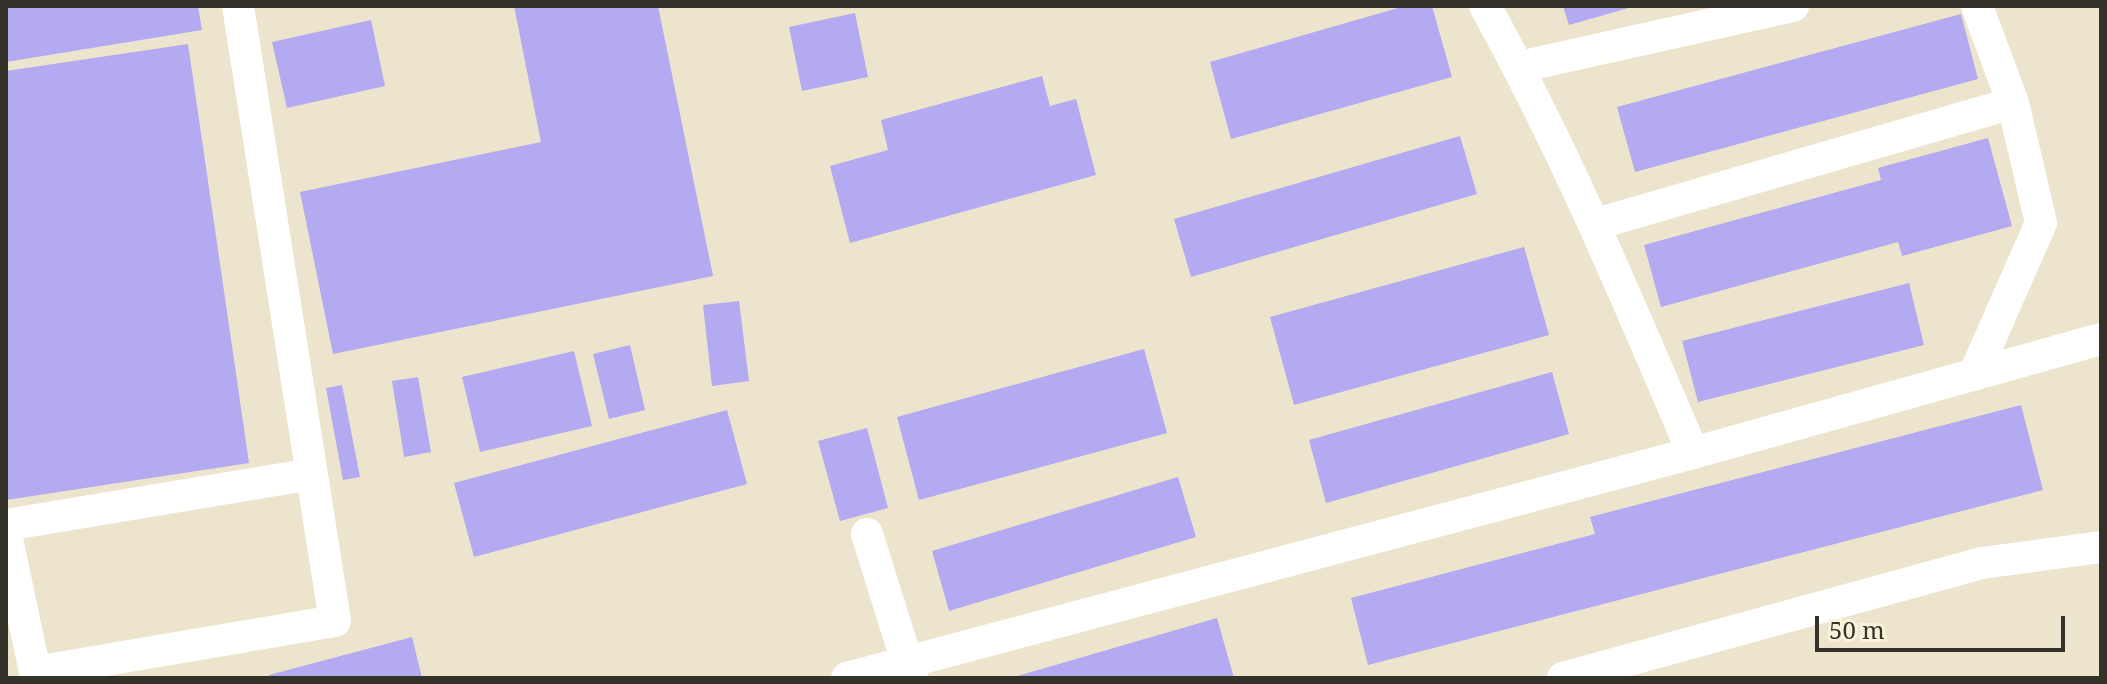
<!DOCTYPE html>
<html>
<head>
<meta charset="utf-8">
<style>
	body { margin:0 }
	#map { position:relative; width:2107px; height:684px; overflow:hidden; background:#ece4cc; font-family:"Noto Serif",serif }
	canvas { display:block }
	.frame { position:absolute; inset:0; border:8px solid #353229; pointer-events:none }
	.scale { position:absolute; left:1815px; top:616px; width:250px; height:36px; box-sizing:border-box; border:4px solid #353229; border-top:0; padding-left:10px; font-size:24px; line-height:28px; white-space:nowrap; color:#353229; -webkit-text-stroke:6px #f9f2d9; paint-order:stroke }
</style>
</head>
<body>
<div id="map">
<canvas width="2107" height="684"></canvas>
<div class="frame"></div>
<div class="scale">50 m</div>
</div>
<script>
const ctx = document.querySelector('canvas').getContext('2d');
ctx.lineJoin = 'round';
function fillPath(path, color) { ctx.fillStyle = color; ctx.fill(path, 'evenodd'); }
function trace(path, color, width, dash) { ctx.strokeStyle = color; ctx.lineWidth = width; ctx.lineCap = dash ? 'butt' : 'round'; ctx.setLineDash(dash || []); ctx.stroke(path); }
const building = new Path2D(`
	M6 6H198L202 30 6 62Z
	M514 6H658L713 276 333 354 300 192 541 142Z
	M1405 6H1432L1452 77 1231 139 1210 62Z
	M1563 6H1632V7L1569 25Z
	M855 13 868 77 802 91 789 27Z
	M1961 14 1978 79 1635 172 1617 107Z
	M371 20 385 86 287 108 272 42Z
	M188 44 249 463 6 500V71Z
	M1042 76 1050 106 1076 99 1096 175 850 243 830 166 888 150 881 120Z
	M1460 136 1477 194 1191 277 1174 219Z
	M1988 138 2012 226 1902 256 1898 242 1661 307 1644 245 1881 180 1878 168Z
	M1524 247 1549 335 1294 405 1270 317Z
	M1909 283 1924 345 1698 402 1682 341Z
	M739 301 749 381 712 386 703 305Z
	M630 345 645 410 609 419 593 354Z
	M1144 349 1167 433 919 500 897 417Z
	M574 351 592 426 480 452 462 377Z
	M1552 372 1569 434 1326 503 1309 440Z
	M418 377 431 452 404 457 392 381Z
	M342 385 360 477 343 480 326 388Z
	M2021 405 2043 490 1368 665 1351 598 1595 534 1590 517Z
	M727 410 747 484 474 557 454 483Z
	M867 428 888 508 840 521 818 441Z
	M1178 477 1196 537 949 611 932 551Z
	M1217 618 1234 678H1014V677Z
	M412 637 422 678H270L269 675Z`);
const minor = new Path2D(`
	M1485 6C1565 150 1628 301 1693 453
	M1519 67 1793 6
	M1596 224 2013 103
	M1974 375 2041 223 2013 103 1977 6
	M6 525 312 474
	M6 534 35 672 335 621 238 6
	M867 534 912 678
	M847 678 1693 453 2101 339
	M1563 678 1982 563 2101 547`);
fillPath(building, '#b3aaf1');
trace(minor, '#fff', 32);
</script>
</body>
</html>
